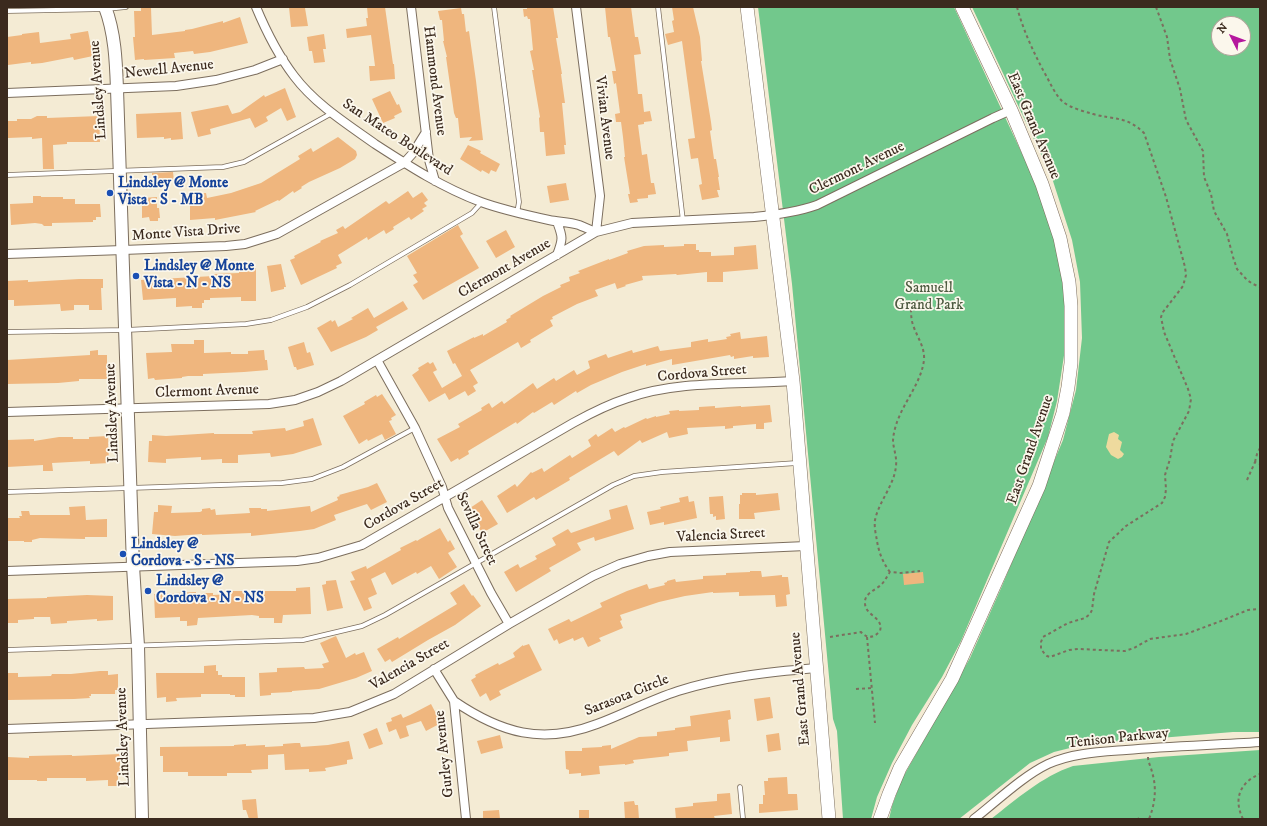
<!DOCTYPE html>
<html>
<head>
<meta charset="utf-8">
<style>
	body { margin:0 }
	#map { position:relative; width:1267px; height:826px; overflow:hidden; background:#f4ebd4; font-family:"IM FELL DW Pica",serif }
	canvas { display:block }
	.frame { position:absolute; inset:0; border:8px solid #3b2a1e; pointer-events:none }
	.north { position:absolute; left:1211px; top:16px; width:40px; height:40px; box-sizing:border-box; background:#fbf7ec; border:1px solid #aea59a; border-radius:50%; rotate:312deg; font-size:11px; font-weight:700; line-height:16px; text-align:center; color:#3b2a1e }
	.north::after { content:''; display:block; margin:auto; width:14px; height:18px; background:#b5179e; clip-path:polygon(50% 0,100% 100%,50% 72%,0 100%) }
</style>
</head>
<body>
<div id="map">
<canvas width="1267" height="826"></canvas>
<div class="frame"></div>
<div class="north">N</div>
</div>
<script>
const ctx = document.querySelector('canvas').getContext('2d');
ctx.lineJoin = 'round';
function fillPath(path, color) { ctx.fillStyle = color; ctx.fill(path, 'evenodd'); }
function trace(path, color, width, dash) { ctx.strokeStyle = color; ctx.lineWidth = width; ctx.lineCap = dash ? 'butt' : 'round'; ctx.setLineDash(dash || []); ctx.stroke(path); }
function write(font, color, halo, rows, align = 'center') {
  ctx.font = font + ' "IM FELL DW Pica",serif'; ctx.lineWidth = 3.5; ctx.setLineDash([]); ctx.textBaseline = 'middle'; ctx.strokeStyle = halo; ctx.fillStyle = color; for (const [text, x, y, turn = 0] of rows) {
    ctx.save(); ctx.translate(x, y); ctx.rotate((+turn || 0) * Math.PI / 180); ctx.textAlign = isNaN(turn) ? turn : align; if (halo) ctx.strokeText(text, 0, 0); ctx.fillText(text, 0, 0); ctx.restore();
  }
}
const green = new Path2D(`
	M758 7H954L1037 186 1053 232 1064 288 1065 349 1057 401 1048 437 961 641 942 677 912 725 892 763 877 797 871 819H843L837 731 833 719 792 284Z
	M972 7H1260V732H1233L1086 744 1054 752 1030 763 959 819H889L892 806 902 779 970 658 1002 586 1063 440 1076 390 1082 338 1080 282 1072 240 1052 178ZM1219 24H1243V48H1219Z
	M1260 750V819H991C1017 799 1041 777 1073 766L1159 757Z`);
const sand = new Path2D(`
	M1114 432 1119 435 1118 439 1122 442 1120 450 1124 454 1122 457 1118 459 1111 455 1106 447 1109 434Z`);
const building = new Path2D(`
	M289 7 305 8 308 26 291 27Z
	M367 7H385L393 64H394L395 79 370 81 369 66H375L371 35 347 38 346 29 367 26 366 18H368Z
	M527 7H553L558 38H556L562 74H561L565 103H562L566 145H564L565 154 546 156 544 132H540L539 118 540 117 532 70H534L530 51 533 50 530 19H528L527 16 524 17 523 9H527Z
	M605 7H631L635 37H638L641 54 634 55 638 94H642L644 112 650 111 652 121 644 122V124L638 125 642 155 647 154 651 183H654L656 194 648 195V198L637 199 638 202 630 203 628 194H630L624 157H625L623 137 621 122H616L615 114 620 113 616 83 614 84 612 71H616L610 37H608Z
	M672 7H693L700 37 702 61H701L711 122 712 130 710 131 714 159H716L719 177H718L720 190H717L719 197 702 200 699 185 702 184 698 158 691 159 688 139 695 138 682 41 668 45 665 34 674 32 672 21 674 20Z
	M141 8H151L152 35 185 31V30L192 29 223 21V23L240 17 248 43 210 52 194 54 193 51 174 53 175 58 144 60V59L135 60 133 37H135L134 11H141Z
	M461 8 462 14H464L466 32 469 31 476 81 483 140 469 141 472 137 460 138 458 118H456L454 113 446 57H447L443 41H444L442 20H440L438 11Z
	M88 31 93 56 74 60 73 57 42 63 31 64V62L8 65 7 63V37L22 35V34L39 32 40 43 71 39 70 34Z
	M324 34 326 49H323L325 62 314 63 312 51H309L307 37Z
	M285 88 296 117 287 121 281 108 266 117 268 121 255 128 250 118 210 129 211 134 198 137 191 112 228 105 232 114 240 112 264 95 265 97Z
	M390 91 397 105 399 104 402 112 394 116 395 118 383 123 372 99Z
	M181 112 183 139 171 140V138L164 139V137L137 138 136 114Z
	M37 116H47V118L99 116 100 142H67V144L53 145 54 169H43L42 138 32 139V137L8 138 7 121H17V119H31Z
	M338 137 356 151 357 155 355 159 340 168 309 182 301 187 302 188 294 193 293 191 279 201 278 200 255 211 256 212 215 220V218L190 220V206H189V194L206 193 207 198 231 193 261 183 300 159 298 156 311 148 313 152Z
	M468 145 481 151 480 153 500 164 496 172 491 170 489 174 482 170 481 172 460 159Z
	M173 172 174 181H152V173Z
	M566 183 569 200 550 203 547 186Z
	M408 191 413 198 422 192 428 200 424 203 427 206 422 209 424 211 411 220 409 217 393 227 394 229 386 234 384 230 368 240 367 237 338 255 342 263 336 266 337 268 301 285 290 260 295 258 294 256 321 242 320 241 338 233 336 230 343 226 345 229 386 201 389 204Z
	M33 196H41V197H63V199H75V204H100L101 217H96V220H93V222L52 223V226H44L42 224 35 223 11 225 10 204 33 203Z
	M157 197V208H159L160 218H158V221H150L149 217 142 218V203L144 202 143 198Z
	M458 225 463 234 460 236 479 268 423 300 413 285 418 282 413 275 417 273 407 256Z
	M506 230 515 247 496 258 486 241Z
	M684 244H696V250H699V252H711V256L734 255V247L756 245 758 269 723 272V282H707V272L677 275 676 274 642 276 643 280 625 285 626 286 617 289 615 283 595 290 598 296 577 304 552 317 553 319 550 320 553 326 530 340 531 342 521 348 518 342 470 370 478 383 473 386 476 391 468 396 465 391 449 400 445 393 429 402 412 375 419 370 418 368 428 362 430 364 433 362 437 370 433 372 442 388 462 376 455 363 453 364 447 351 474 337V338L483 334V336L507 322 506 320 511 317 510 316 543 296 561 287 560 285 570 281 569 277 580 273 578 271 609 259V260L628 253 627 251 644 246 664 245V247L684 246Z
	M281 264 286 287H284V289L271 292 267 266Z
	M247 268H256V301H241V297L210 298V300H204V303H202V308H192V306L176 307V298L143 300 141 280 214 276V274L239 273V272H247Z
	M79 279H103V288H101L102 310H89V305H74V310L61 311 60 304 14 306V300H7V281L28 280V282Z
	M403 301 408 309 376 327 378 330 366 337 331 352 317 328 331 320 332 322 335 320 338 327 353 319 351 318 368 308 374 318Z
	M740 332 741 339 767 336 769 357 753 358V356L734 359V356L731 357 730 355 672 365V359L646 366V364L622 372 591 385 577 393 576 391 554 405 552 402 534 413 533 412 517 424 516 422 468 451 469 454 459 460 458 458 451 462 437 439 460 427 458 424 482 410 481 408 489 403 492 408 502 401 504 404 533 383 537 389 554 378 556 381 574 370 577 375 590 368 588 361 606 354 608 358 632 350 633 353 658 346 660 351 691 347V342L708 339V342L727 339 726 337 731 336 730 334Z
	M194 340H204V353L231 352V354H248V351L264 350 265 360H267L268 370 244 372 203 374V376H188L182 377V378L155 380 154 378 148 379 146 353 172 352 171 344H194Z
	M304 342 307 353 310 352 314 365 297 370 296 367H294L288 347Z
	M98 350V355H107V379H79V381L58 383 7 384V360L90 355V351Z
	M382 394 396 415 391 418 392 420 389 421 396 434 385 440 382 434 368 441 367 439 359 444 343 416 365 404 364 402 376 395 377 397Z
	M770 405 772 422 764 423V429H756V424L733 426V428L725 429V426L687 428 688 434 669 438 667 432 642 443 640 440 618 456 614 451 569 478 570 480 536 500 534 497 507 513 497 496 515 484 517 487 531 472 532 473 542 468 544 472 570 455 572 458 591 446 588 440 596 434 598 437 612 428 615 432 624 427 625 428 646 418 647 419 656 416V417L670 414 669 411 679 410V411L699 410V407L715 406V408L741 406V407Z
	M313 418 322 445 293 454 271 457 270 453 238 455V463H222V459L201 460V457L166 459V463L148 462 149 441H152V435L166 436 214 433V434H253L252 431 285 428 286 431 304 426 303 421Z
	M108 436 109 463 90 464V461L52 463 53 471H43V465L7 467V440L34 439V441L59 437H73V439H89V437Z
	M377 483 387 502 371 510 367 504 334 515 336 520 314 529 300 531 251 536V533L202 535V534L175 536 152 534 154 512H158V505L172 506 171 513 200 512 202 511V509L210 508 211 510 215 509 216 515 250 513 249 508H261V509H267V511L310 506 311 512 338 500 337 497 340 496 339 495 368 487Z
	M742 493H756V495L778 493 780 510 754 513 755 519H739V504H740V495H742Z
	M688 496 689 502 694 501 697 518 664 525V522L650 525 647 512 661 509 660 507 680 502 679 498Z
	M723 496 725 519 716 520V516L713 517V514H710L709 497Z
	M482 500 498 524 482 533 469 511 471 510 470 508Z
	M627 505 634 529 595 541 594 537 577 543 581 550 549 568 551 571 516 592 504 572 518 564 520 568 537 559 535 556 556 545 552 538 568 529 571 533 611 519 609 510Z
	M85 506 86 520 107 519V537H85V539L40 538 32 540V542H24V541H7V518H20L19 516H22L21 511H29L30 515H70L69 507Z
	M440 528 448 542 450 540 455 549 448 553 457 567 439 579 431 566 417 574 416 572 392 585 385 572 371 579 377 594 368 598 372 608 364 611 350 581 355 580 351 572 366 566 367 569 401 550 400 548 416 540 417 541 420 539Z
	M750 571H761L762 577 782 575V577H788L790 594 786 595 787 606 776 607 775 595 739 596V592L713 593V592L685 596 659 602 620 615 622 620 620 621 623 628 599 638 601 641 588 647 583 637 574 641 573 638 559 644 557 639 554 641 548 629 569 619 571 622 602 607 600 603 627 591 647 584 649 589 665 585 664 583 667 582V581L675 579 676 582 703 579V576L726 575V573L750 572Z
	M923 572 924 583 904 585 903 574Z
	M336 580 343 608 327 611 322 585 326 584V581Z
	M464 584 472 596 473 595 481 606 455 625 428 640 392 662 390 659 385 662 377 649 398 637 399 639 457 604 450 593Z
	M310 587 311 614 283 615 282 623H274V618H259V616L252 615 198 618 197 625 187 626V621H180V617L155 618 154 594 196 592V593H213V595L232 594V591H296V588Z
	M87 595 113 596V620L97 621V619L67 621V623L51 624 50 617H34V619L18 620V623H7V599L47 598V597Z
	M336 636 346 658 355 653 356 655 364 652 372 671 356 678 319 689 292 691V692L271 693V695L260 696 259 673 277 672V668L304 667 305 669 324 668 322 664 329 662 320 643Z
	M529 644 542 670 499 691 501 695 490 701 486 693 480 697 471 680 476 677 475 675 498 663 499 665 515 657 513 653 523 645V646Z
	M216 665V671H218V675H222V677H245V697H235V695H230V694H201V697L176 698 177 701 166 702V697L157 698 156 673H204V666Z
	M100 671H108V675L118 674V690H115V694H91V696H89L90 698 74 699 7 700V673H18V677L51 676 52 674H71Z
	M770 697 773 718 757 721 754 699Z
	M431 704 441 723 426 731 421 721 406 726 409 736 400 739 396 729 389 732 386 723 392 721 391 718 401 714 403 718 410 715Z
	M730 710 731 719 728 720 730 741 720 742V737L687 741 688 751 669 753V756L633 760 634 763 625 765V764L599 766 600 774 581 776V773L569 774V770L566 769 565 751H582V748L602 747V746L611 745V749L639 737 657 736V732L675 730V728L691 726 690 716Z
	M377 728 383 744 369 749 363 734Z
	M779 733 781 750 768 752 766 735Z
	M500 735 503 748 481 754 477 741Z
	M349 741 353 759 347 760V764L325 768 326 771 309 772V769L285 770 284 754 268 755V769L251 770 252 773H227V776H188V772H163V756H160V747L234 746V745L246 744V746L265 745V747L283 746V744L295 743H300L301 747 328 745Z
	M120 754V775H118V786H108V780L86 781V778H47V781H37V780H7V757L29 758V756L72 755V756Z
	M787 777 788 794H797L798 810 759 813V804H763V795H765L764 781H768V778Z
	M730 793 732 814 714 816 715 819H676L675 808 693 806V803L717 801V794Z
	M256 799 258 819H249L246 810H243L242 800Z
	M634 801 635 805H638L639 819H625L624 802Z
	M499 810 500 819H483V811Z
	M579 810H589V819H579Z`);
const path = new Path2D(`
	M1017 7C1023 30 1033 51 1044 72 1050 82 1054 93 1062 101 1070 108 1083 111 1093 114 1114 120 1127 116 1144 133L1166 197 1185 267 1186 275 1183 286 1163 312 1161 317 1164 332 1188 389 1191 399 1189 411 1173 441 1170 459 1165 475 1166 489 1165 497 1162 503 1126 526 1109 542 1094 594 1092 610 1090 614 1085 618 1068 623 1043 637 1041 642V649L1044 653 1047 656 1050 657 1069 650 1078 649 1125 651 1134 648 1150 639 1186 634 1221 621 1248 610 1260 609
	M1156 7 1167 37 1170 59 1180 89 1186 120 1203 151 1204 177 1211 194 1214 211 1227 234 1233 257 1237 269 1247 280 1253 284 1260 287
	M1255 462 1257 454 1260 448
	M1247 480 1255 462 1260 464
	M890 572C883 563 879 553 877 541 876 535 874 527 875 520 879 501 894 486 896 466 897 458 894 450 893 442 893 435 895 428 897 422 905 400 921 383 924 360 925 347 917 337 913 325 911 319 911 313 911 307L918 300
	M830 637 861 632C867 639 874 638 880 631 884 617 865 616 865 603 864 594 875 590 881 585 885 581 887 576 890 572L901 573 920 571
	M867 637 875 723
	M856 689 872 688
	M1148 757C1148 762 1151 767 1152 772 1157 788 1155 804 1149 819
	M1138 819 1139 818
	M1243 819C1233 799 1240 782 1260 774`);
const lane = new Path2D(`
	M494 7 519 202 517 213
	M658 7 683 221
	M7 11 106 9 126 7
	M7 175 223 167 244 162 332 113
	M7 332 126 330 246 324 271 320 307 307 350 285 472 213 482 202
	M7 492 282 483 312 479 343 467 415 428
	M7 650 303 640 362 626 385 615 613 485 634 476 662 472 797 463
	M740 787 743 819`);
const street = new Path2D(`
	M256 7C266 31 278 55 294 76 315 104 347 124 375 144 409 166 443 188 481 202 503 210 526 215 549 220 558 222 569 222 579 225 584 227 590 230 596 232L600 196 576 7
	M411 7 429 160 435 181
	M7 93 176 86 216 80 255 70 283 59
	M7 254 123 250 226 246 245 244 277 234 404 163 413 153 426 132
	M557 255C563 239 563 237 557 222
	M377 360 415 428 442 487 448 508 491 593 509 624
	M7 412 269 404 295 400 318 392 341 381 596 232 632 223 754 217C775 215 797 212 817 205L993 118 1011 110
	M7 571 297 561 318 558 362 545 573 423C591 413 609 404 628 398 679 380 739 385 793 381
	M434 669 454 701 466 819
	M454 701C501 733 542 745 597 724 624 714 650 700 678 691 722 677 770 672 816 668
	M7 729 314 718 350 712 394 694 509 624 593 576 620 564 648 556 670 552 806 546
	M974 819C997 801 1023 776 1048 764 1072 753 1100 752 1126 750 1170 746 1215 745 1260 742`);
const secondary = new Path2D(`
	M105 7C115 33 116 62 117 89L133 566 138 646 142 819`);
const primary = new Path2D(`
	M747 7 793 381 829 819
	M880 819 889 794 900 768 952 679 1039 486 1063 413 1068 387 1071 363V306L1069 282 1060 238 1042 184 1011 110 962 7`);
const markers = [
	[110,193,4,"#1a4fb4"],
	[136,276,4,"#1a4fb4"],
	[123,554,4,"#1a4fb4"],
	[148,591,4,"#1a4fb4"]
];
const streetNames = [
	["Newell Avenue",169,70,-6],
	["Hammond Avenue",434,81,83],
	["Lindsley Avenue",99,90,-94],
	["Vivian Avenue",604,118,83],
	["East Grand Avenue",1033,126,67],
	["San Mateo Boulevard",397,138,33],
	["Clermont Avenue",857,169,-26],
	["Monte Vista Drive",186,233,-4],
	["Clermont Avenue",505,269,-30],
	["Cordova Street",702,374,-5],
	["Clermont Avenue",207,392,-2],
	["Lindsley Avenue",113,413,-92],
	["East Grand Avenue",1031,450,-71],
	["Cordova Street",404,505,-30],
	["Sevilla Street",476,529,65],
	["Valencia Street",721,536,-3],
	["Valencia Street",410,665,-30],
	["East Grand Avenue",801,689,-95],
	["Sarasota Circle",627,696,-22],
	["Lindsley Avenue",124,737,-92],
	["Tenison Parkway",1118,739,-6],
	["Gurley Avenue",445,754,-96]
];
const transitNames = [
	["Lindsley @ Monte",118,184],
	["Vista - S - MB",118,201],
	["Lindsley @ Monte",144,267],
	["Vista - N - NS",144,284],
	["Lindsley @",131,545],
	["Cordova - S - NS",131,562],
	["Lindsley @",156,582],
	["Cordova - N - NS",156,599]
];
const parkNames = [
	["Samuell",929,289],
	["Grand Park",929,306]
];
fillPath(green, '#72c88c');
fillPath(sand, '#eeda9e');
fillPath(building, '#efb67e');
trace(lane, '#7c6e5e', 5.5);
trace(street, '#7c6e5e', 10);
trace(secondary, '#7c6e5e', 14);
trace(primary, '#7c6e5e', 14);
trace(path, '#7c6e5e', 2, [3, 3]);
trace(lane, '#fff', 4);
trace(street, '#fff', 8);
trace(secondary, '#fff', 12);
trace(primary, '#fff', 13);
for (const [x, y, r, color] of markers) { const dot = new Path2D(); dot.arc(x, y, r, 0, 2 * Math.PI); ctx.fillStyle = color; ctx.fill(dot); trace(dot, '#fbf7ec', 1.5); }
write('15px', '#3b2a1e', '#fbf7ec', streetNames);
write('bold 15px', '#164399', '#fbf7ec', transitNames, 'left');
write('15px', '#4c593f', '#fbf7ec', parkNames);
</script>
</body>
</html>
